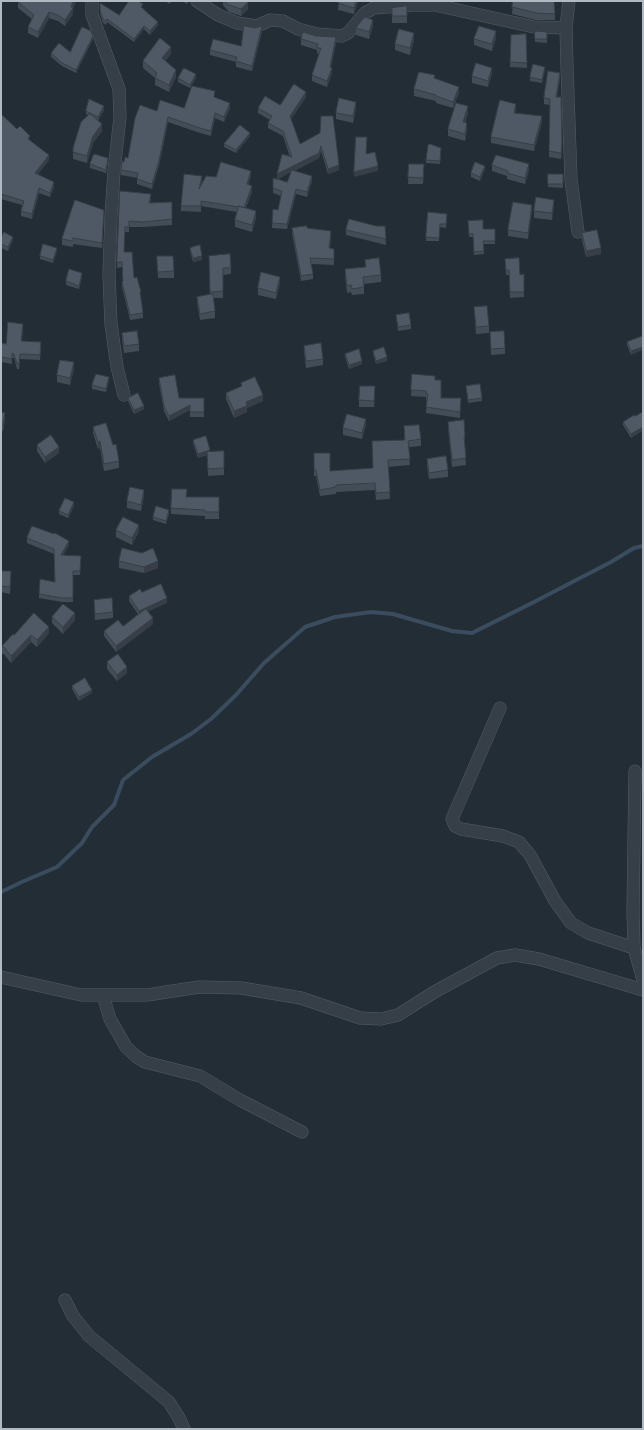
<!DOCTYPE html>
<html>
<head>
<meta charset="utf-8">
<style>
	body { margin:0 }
	#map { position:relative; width:644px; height:1430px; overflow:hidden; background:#232d36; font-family:Arial,sans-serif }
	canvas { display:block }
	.frame { position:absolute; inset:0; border:2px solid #b1bac3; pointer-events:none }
</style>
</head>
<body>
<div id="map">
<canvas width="644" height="1430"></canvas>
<div class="frame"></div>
</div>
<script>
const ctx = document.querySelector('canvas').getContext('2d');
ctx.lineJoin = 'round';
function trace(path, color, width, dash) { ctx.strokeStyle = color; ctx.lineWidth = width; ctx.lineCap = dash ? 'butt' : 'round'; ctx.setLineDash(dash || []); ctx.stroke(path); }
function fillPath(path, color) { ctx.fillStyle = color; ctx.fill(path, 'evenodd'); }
const stream = new Path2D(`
	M1 892 24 881 57 867 82 843 92 827 114 805 123 780 152 757 191 734 211 719 236 695 264 663 305 627 335 617 371 612 393 614 452 631 472 633 532 603 611 562 634 548 643 546`);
const minor = new Path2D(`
	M92 1V15L119 89 120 117 114 171 111 216 109 274 111 324 117 367 124 395
	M197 1 218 15 237 23 257 26 270 20 283 21 298 29 317 34 342 36 348 33 365 13 374 8 414 5H435L534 27 566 28
	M569 1 566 28 567 66 571 180 578 232
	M500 708 452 819 455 826 461 829 503 836 519 842 530 855 555 901 571 923 588 933 634 948
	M635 771 633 911 634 948 643 980
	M1 977 81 995H147L199 987 241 988 301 998 360 1018 381 1019 398 1015 436 991 497 958 515 955 539 959 643 990
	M105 996V1002L110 1019 126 1047 137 1057 145 1062 200 1076 240 1100 302 1132
	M65 1300 73 1316 89 1336 169 1402 179 1418 184 1429`);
const wall = new Path2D(`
	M76 1 73 8V14L65 26 58 21 49 18 38 38 28 33V27L32 19 18 8V2Z
	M166 1H172L169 4Z
	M182 1H189L187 4Z
	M223 1H247L248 9 241 16 229 12 223 5Z
	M339 1H358L354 14 338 10Z
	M513 1 555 14V20H536L512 14Z
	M100 3 119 15 143 8 158 25 150 35 144 29 134 42 107 22 106 25 103 23 100 14Z
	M407 6V23H392V8Z
	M373 26 369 39 356 35V28Z
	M535 31 547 32V43L535 42Z
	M262 32 252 71 236 67V62L210 55V50L241 46Z
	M526 34 527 68 510 67V62Z
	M496 38 492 51 474 45V39Z
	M93 39 76 73 62 66 51 57V53L70 52Z
	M301 39 336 43 331 67 332 73 327 87 312 81V75L319 54 317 53V50L301 45Z
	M414 40 410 55 395 50V44Z
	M171 54 165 61 176 77 169 92 155 85V78L143 68V61Z
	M545 70 542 83 530 81V77Z
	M492 74 488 87 472 83V76Z
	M178 78H196L190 88 178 82Z
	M435 79 459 93 453 108 436 103V101L414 96V89Z
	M560 79 557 97 562 149 561 159 549 157 550 105 544 104V98Z
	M215 97 230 108 224 122 215 118 211 136 200 133 168 122 159 166 152 189 137 184V178L121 175V170L124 162 128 158 157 111 184 108Z
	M306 97 291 119 300 144 320 133 339 170 328 174 321 151 319 158 294 171 312 181 307 197 296 194 287 229 272 228 273 209 278 210 281 196 273 193V178L277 179 290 157 283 136 268 128V123L270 120 258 113V108L280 105ZM291 172 287 182 278 179Z
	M356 108 353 123 336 119V113Z
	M516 109 515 113 542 122 534 151 491 143V137Z
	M104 110 98 121 102 131 93 143 87 163 73 159V148L88 115 86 114V111Z
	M468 113 465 123 467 130 465 141 448 136V129Z
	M1 114 17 129 30 140 49 160 38 174 54 187 50 197 39 193 32 219 21 216V211L22 205 1 199Z
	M250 136 236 153 224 147V144Z
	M441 152 440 164 426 163V160Z
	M108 161 106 173 90 168V164Z
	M409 164 424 171 423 184H408Z
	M492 165 529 170 525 184 507 179V176L492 171Z
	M485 169 480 181 471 177V173Z
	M548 174H563V188L548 187Z
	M251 176 248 185 252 192 246 208 256 218 252 232 235 227V220L237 212 201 206V212L181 211V206L202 182 201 185 216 177Z
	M120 191 151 199 150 203 172 202V225L143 227H129V232H125L124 252 141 297 143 313V318L130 320 122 287V282L123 281 122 267 117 268Z
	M554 206 552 220 534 218V211Z
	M104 210 102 248 73 244V247L62 245V239Z
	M532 211 528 239 508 236V230Z
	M428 212 447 217 446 228 440 227 439 241H426Z
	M468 221 483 229H495V244H483L484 254 474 255 473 237H469Z
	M376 226H385L386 245 346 235V230Z
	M292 228H307L331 236 330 248 334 249V265L311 264 313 274V279L301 281 292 234Z
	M582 233 601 254 586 257 582 240Z
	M1 238 13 240 8 251 1 248Z
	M190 248 202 260 193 262 190 251Z
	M57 251 53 263 40 259V256Z
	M157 256 174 271V278H158Z
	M505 259 520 275 524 274V297L510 298 509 275H506Z
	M365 260 381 275V282L364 284V294L352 295 351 292 347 293 345 276V269L365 267Z
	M209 262 231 268V274L223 275V298H213L215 311V318L200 320 197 303V297L210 294Z
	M82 277 79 289 66 285V281Z
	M280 283 276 299 258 295V288Z
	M474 307 489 326V333L476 334Z
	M396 315 411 325V329L398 331Z
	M23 329 22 341 41 347 40 360 20 359 19 369H17L14 358H12V364L1 362V343L6 344Z
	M490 332 505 348V354L491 355Z
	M122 333 139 344V351L124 353 122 340Z
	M643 336 631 355 627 345V342Z
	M304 346 323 359V365L306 368 304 352Z
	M373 351 387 361 376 364 373 354Z
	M345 354 362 364 349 369 345 357Z
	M74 369 70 385 57 382V375Z
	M412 374 435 380 441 398H461L460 418 426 413 427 400H426V397L411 396Z
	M159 378 179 398H204V417H190V410L169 421 164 411 159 383Z
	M109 380 106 392 92 389V385Z
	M241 383 263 401 247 408V412L234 418 226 399V393L241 387Z
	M466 386 482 398V401L468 403Z
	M375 393 374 407H359V400Z
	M128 398 144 409 134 414 128 401Z
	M1 412 5 419 3 431 1 430Z
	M643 412V430L631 438 623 425V422Z
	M448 422 465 436V443H464L466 465 452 467 448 428Z
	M366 425 362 439 343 435V428Z
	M404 426 421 439V446L409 447 410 465 388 467 390 499 376 500 375 490 336 492V494L320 496 316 476H314V453L330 471 373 468 404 440Z
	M93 427 113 445 119 461V468L104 471 100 448 98 449 93 433Z
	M193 440 210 452 224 451V475L208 476 207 455 198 458 193 443Z
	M37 445 59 453 45 463 37 451Z
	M427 459 448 470V477L429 479 427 466Z
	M144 496 141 511 127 508V501Z
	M187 497H219V519H205V516L171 514V508Z
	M74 506 68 518 59 514V511Z
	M169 514 166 524 153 520V517Z
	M116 530 139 531 132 545 116 537Z
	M27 538 69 545 63 555 81 556 80 575H73V602H62L39 598V594L55 582 54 554 27 543Z
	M142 553 158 568 144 573 119 568V561Z
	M1 571 11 578 10 594 1 592Z
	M142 592 167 603 148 611 153 624 116 652 104 636V631L123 626 138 614 129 601V596Z
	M94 600 113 612V618L95 620Z
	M52 617 75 620 63 634 52 623Z
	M49 633 37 647 31 642 11 663 4 654H1V647L14 635Z
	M107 662 127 673 117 681 107 669Z
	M72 686 92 693 79 701 72 689Z`);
const shadedWall = new Path2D(`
	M73 1H76L71 11 73 8V14L65 26V20Z
	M356 1H358L354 14V8Z
	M248 2V9L241 16V9Z
	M49 12V18L38 38V32Z
	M373 20V26L369 39V32Z
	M158 22V25L150 35V31Z
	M144 26V29L134 42V39Z
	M262 26V32L252 71V66Z
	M496 31V38L492 51V44Z
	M414 33V40L410 55V48Z
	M93 36V39L76 73V70Z
	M336 37V43L330 73V67Z
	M171 47V54L162 65V58Z
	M545 67V70L542 83V80Z
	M332 68V73L327 87V81Z
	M492 68V74L488 87V81Z
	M176 70V77L169 92V85Z
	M560 73V79L556 103V97Z
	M196 74V78L190 88V85Z
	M459 87V93L453 108V102Z
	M306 92V97L290 121V116Z
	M356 102V108L353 123V116Z
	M230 103V108L224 122V117Z
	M516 104V109L514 118V113Z
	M104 106V110L98 121V117Z
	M468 106V113L463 129V122Z
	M215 113V118L211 136V131Z
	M542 116V122L534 151V145Z
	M168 117V122L159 166 152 189V184Z
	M467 123V130L465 141V134Z
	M102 124V131L93 143 87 163V156L93 136Z
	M250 133V136L236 153V150Z
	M562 143V149L561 159V153Z
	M321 146V151L319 158 277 179V174Z
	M49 155V160L35 178V173Z
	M529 164V170L525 184V178Z
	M339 165V170L328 174V169Z
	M378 166V171L354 177V172Z
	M485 166V169L480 181V177Z
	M251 171V176L247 190V184Z
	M202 176V182L199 194V189Z
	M312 176V181L307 197V192Z
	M54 182V187L50 197V193Z
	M252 186V192L244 213V208Z
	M39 188V193L32 219V214Z
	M296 189V194L287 229V224Z
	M554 200V206L552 220V213Z
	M532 205V211L528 239V233Z
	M256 211V218L252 232V225Z
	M331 231V236L329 254V248Z
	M13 237V240L8 251V247Z
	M57 248V251L53 263V260Z
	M601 248V254L586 257V251Z
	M202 256V260L193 262V258Z
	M82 273V277L79 289V286Z
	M280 277V283L276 299V293Z
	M643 347V350L631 355V351Z
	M387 357V361L376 364V361Z
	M362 361V364L349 369V365Z
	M74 362V369L70 385V378Z
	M109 377V380L106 392V389Z
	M263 395V401L247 408V412L234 418V411L246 402Z
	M190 405V410L169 421V416Z
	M144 406V409L134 414V410Z
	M5 413V419L3 431V424Z
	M366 419V425L362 439V433Z
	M643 427V430L631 438V434Z
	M100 441V448L98 449V442Z
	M59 447V453L45 463V457Z
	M210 450V454L198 458V454Z
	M144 490V496L141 511V505Z
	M74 502V506L68 518V515Z
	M169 510V514L166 524V521Z
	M139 525V531L132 545V538Z
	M69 541V545L61 560V555Z
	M158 561V568L144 573V567Z
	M167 598V603L139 616V611Z
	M75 613V620L63 634V627Z
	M153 618V624L116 652V646Z
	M49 627V633L37 647V640Z
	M31 635V642L11 663V656Z
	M127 667V673L117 681V675Z
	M92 690V693L79 701V697Z`);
const building = new Path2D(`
	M19 1H73L71 7 73 8 65 20 58 15 49 12 38 32 28 27 34 15 18 2Z
	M129 1H138L143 4 141 7 158 22 150 31 144 26 134 39 107 19 106 21 103 19 100 10V3L119 15Z
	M225 1H247L248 2 241 9 229 5Z
	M339 1H356L354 8 338 3Z
	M513 1H554L555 14 536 13 512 7Z
	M407 6V16H392V8Z
	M365 17 373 20 369 32 356 28Z
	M244 26 256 28 262 26 252 66 236 61 237 57 210 50 213 39 241 46Z
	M479 26 496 31 492 44 474 39Z
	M82 27 91 31 93 36 76 70 62 63 51 53 59 43 70 52Z
	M399 29 414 33 410 48 395 44Z
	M535 31 547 32V39H535Z
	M303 32 316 36 336 37 330 67 332 68 327 81 312 75 321 48H317L318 44 301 39Z
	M526 34 527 63 510 62 511 35Z
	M160 38 171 47 162 58 176 70 169 85 155 78 157 73 143 61Z
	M476 63 492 68 488 81 472 76Z
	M533 64 545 67 542 80 530 77Z
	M184 68 196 74 190 85 178 78Z
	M548 71 560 73 556 97H561L562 143 561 153 549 151 550 99 544 98Z
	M419 72 435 75 434 78 459 87 453 102 436 96V95L414 89Z
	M294 84 306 92 290 116 300 144 320 133 321 116H333L339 165 328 169 321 146 319 153 277 174 282 154 292 157 283 131 268 123 272 116 258 108 265 96 280 105Z
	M192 86 215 91 214 97 230 103 224 117 215 113 211 131 200 128 168 117 159 161 152 184 137 179 138 173 121 170 122 161 124 162 125 157 128 158 135 118 140 105 157 111 160 100 184 108Z
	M339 98 356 102 353 116 336 113Z
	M89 99 104 106 98 117 86 111Z
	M500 100 516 104 514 113 542 116 534 145 491 137Z
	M456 103 468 106 463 122 467 123 465 134 448 129Z
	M1 114 17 129 20 126 30 136 28 139 49 155 35 173 54 182 50 193 39 188 32 214 21 211 24 201 1 194Z
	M90 114 102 124 93 136 87 156 73 152V148L81 122Z
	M240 125 250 133 236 150 224 144Z
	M356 137H367L366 154 375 152 378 166 354 172Z
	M430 144 441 148 440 161 426 160 428 145Z
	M94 154 108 158 106 170 90 164Z
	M496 155 529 164 525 178 507 173 508 171 492 165Z
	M221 162 251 171 247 184 252 186 244 208 239 206V207L201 201V206H181L184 174 202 176 199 189 206 176 216 177Z
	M475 162 485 166 480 177 471 173Z
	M409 164H424L423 178 408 177Z
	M292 170 312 176 307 192 296 189 287 224 272 223 273 209 278 210 282 191 273 188V178L287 182Z
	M548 174H563V184H548Z
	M120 191 151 194 149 203 172 202V219L143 222 129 221V227H125L124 252H132L134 278 137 277 141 292H140L143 313 130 315 122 282 123 281 122 262H117Z
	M536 197 554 200 552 213 534 211Z
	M75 200 104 210 102 243 73 238V241L62 239Z
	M513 202 532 205 528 233 508 230Z
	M239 206 256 211 252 225 235 220Z
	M428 212 447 214 446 224H440L439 238 426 237Z
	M349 219 376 226H385L386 239 346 230Z
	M483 220V229H495V241H483L484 251 474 252 473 234H469L468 221Z
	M307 226V228L331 231 329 248 334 249V259L310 258 313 274 301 276 292 228Z
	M597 230 601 248 586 251 582 233Z
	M4 232 13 237 8 247 1 244V238Z
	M43 244 57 248 53 260 40 256Z
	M200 245 202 256 193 258 190 248Z
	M230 254 231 268H223V291L210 292 209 256Z
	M157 256H173L174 271 158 272Z
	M379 258 381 275 363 277 364 287 352 289 351 285 347 286 345 269 366 267 365 260Z
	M519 258 520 275 524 274V292H510L509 270H506L505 259Z
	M69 269 82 273 79 286 66 281Z
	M261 272 280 277 276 293 258 288Z
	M213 294 215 311 200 314 197 297Z
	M487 306 489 326 476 327 474 307Z
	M409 313 411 325 398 327 396 315Z
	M8 322 23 324 21 341 41 342 40 355 20 354 19 364H17L14 354 12 353V359L1 357V343L6 344Z
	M137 331 139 344 124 346 122 333Z
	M504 331 505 348 491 349 490 332Z
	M643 336V347L631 351 627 342Z
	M321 343 323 359 306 361 304 346Z
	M384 347 387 357 376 361 373 351Z
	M359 349 362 361 349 365 345 354Z
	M60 360 74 362 70 378 57 375Z
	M96 374 109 377 106 389 92 385Z
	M412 374 435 376V380H441V398H461L460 412 426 407 428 394H426V391L411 390Z
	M175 375 179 398H204V412H190V405L169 416 164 406 159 378Z
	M255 377 263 395 246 402 247 406 234 411 226 393 242 386 241 383Z
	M480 384 482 398 468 400 466 386Z
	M360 386H375L374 401 359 400Z
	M138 393 144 406 134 410 128 398Z
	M1 412 5 413 3 424H1Z
	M643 412V427L631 434 623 422 634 415 635 416Z
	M347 414 366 419 362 433 343 428Z
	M464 420 465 436H464L466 458 452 460 448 422Z
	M106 423 113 445 116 444 119 461 104 464 100 441 98 442 93 427Z
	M419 425 421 439 408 441 410 459 388 460 390 492 376 493 375 483 336 485V487L320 490 316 470H314V453H330V471L373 468 372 441 405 440 404 426Z
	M51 435 59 447 45 457 37 445Z
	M206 436 210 450 198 454 193 440Z
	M224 451V468L208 469 207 452Z
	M446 456 448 470 429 473 427 459Z
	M130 487 144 490 141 505 127 501Z
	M172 489H187L186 497H219V512H205V510L171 508Z
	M65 498 74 502 68 515 59 511Z
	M156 506 169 510 166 521 153 517Z
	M123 517 139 525 132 538 116 530Z
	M32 526 54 534 55 533 69 541 61 555 81 556 80 571H73V598H62L39 594 40 579 55 582 54 549 27 538Z
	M122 548 142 553 153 548 158 561 144 567 119 561Z
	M1 571H11L10 587 1 586Z
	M161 584 167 598 139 611 129 596 140 589 142 592Z
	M112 598 113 612 95 614 94 600Z
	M63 604 75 613 63 627 52 617Z
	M146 609 153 618 116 646 104 631 118 620 123 626Z
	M34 613 49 627 37 640 31 635 11 656 4 647H1L13 634 14 635Z
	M118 654 127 667 117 675 107 662Z
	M85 678 92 690 79 697 72 686Z`);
trace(stream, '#3a4c5e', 4);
trace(minor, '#545d65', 13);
trace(minor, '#363f47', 12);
fillPath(wall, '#434d57');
fillPath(shadedWall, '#373e47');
fillPath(building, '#4e5965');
trace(building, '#373e47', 1);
</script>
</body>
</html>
